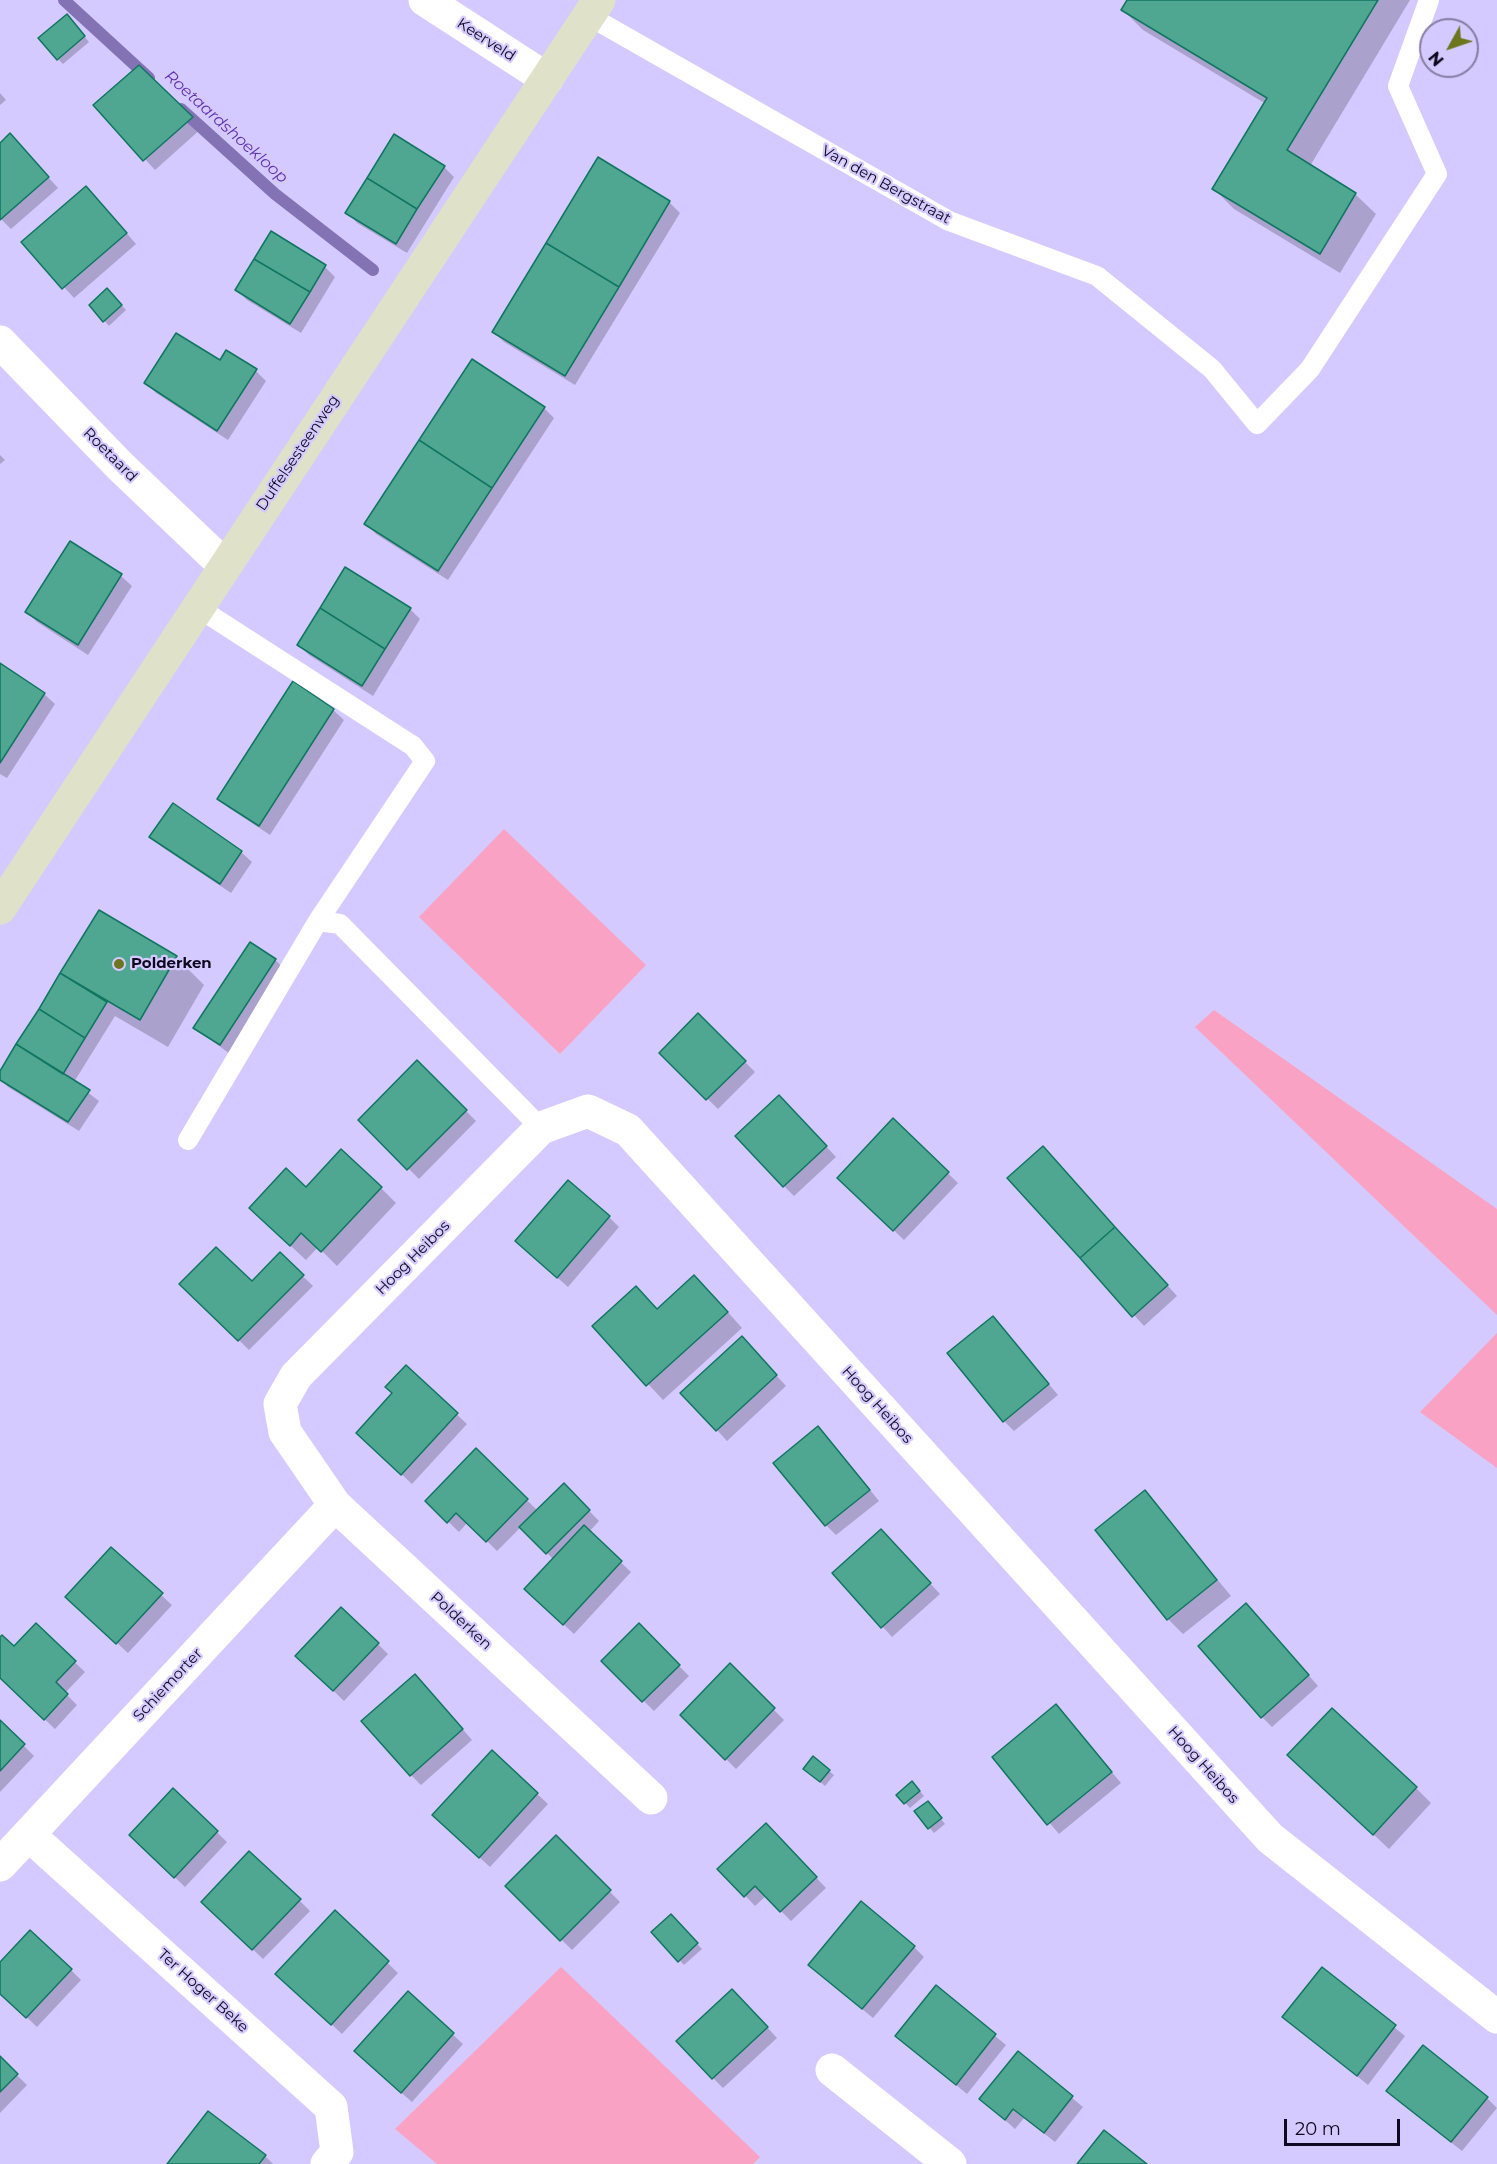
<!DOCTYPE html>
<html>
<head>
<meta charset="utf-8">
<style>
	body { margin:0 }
	#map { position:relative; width:1497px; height:2164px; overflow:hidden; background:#d5caff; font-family:Montserrat,sans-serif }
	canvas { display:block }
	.north { position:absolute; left:1419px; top:18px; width:60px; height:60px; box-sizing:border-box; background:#d5caff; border:2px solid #867da5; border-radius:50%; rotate:230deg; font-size:16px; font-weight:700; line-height:24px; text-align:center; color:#0f091f }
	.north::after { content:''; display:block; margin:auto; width:21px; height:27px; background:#6d751f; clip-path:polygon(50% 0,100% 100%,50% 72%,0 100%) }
	.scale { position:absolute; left:1284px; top:2119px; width:116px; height:27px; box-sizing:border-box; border:3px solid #0f091f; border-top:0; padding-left:8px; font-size:18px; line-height:21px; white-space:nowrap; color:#0f091f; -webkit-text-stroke:4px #d5caff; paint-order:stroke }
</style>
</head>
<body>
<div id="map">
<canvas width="1497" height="2164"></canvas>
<div class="north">N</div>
<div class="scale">20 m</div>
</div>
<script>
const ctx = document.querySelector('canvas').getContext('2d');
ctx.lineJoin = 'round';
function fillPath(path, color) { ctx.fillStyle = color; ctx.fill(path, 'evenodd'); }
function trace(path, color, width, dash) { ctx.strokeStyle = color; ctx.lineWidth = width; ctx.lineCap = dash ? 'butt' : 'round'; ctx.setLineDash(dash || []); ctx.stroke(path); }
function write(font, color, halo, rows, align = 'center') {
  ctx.font = font + ' Montserrat,sans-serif'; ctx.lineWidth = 4.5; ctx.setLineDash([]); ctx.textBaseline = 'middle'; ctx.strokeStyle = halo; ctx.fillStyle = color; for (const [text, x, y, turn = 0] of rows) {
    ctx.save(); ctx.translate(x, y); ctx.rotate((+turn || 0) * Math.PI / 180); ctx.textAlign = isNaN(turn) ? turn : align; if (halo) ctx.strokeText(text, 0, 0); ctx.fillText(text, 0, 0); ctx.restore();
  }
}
const green = new Path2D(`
	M504 829 646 965 560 1054 419 917Z
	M1214 1010 1497 1209V1315L1195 1027Z
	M1497 1333V1468L1420 1412Z
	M561 1967 760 2157 753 2164H437L395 2129Z`);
const shadow = new Path2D(`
	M1129 0H1410L1310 166 1355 194 1376 214 1340 273 1234 209 1214 189 1266 104 1143 30 1123 10Z
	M71 20 89 42 63 64 58 59Z
	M139 67 202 128 155 170 95 105Z
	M0 93 6 100 0 105Z
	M0 145 20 146 58 188 11 229 0 218Z
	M599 159 669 202 680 213 575 385 504 342 494 332Z
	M444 167 454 177 407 253 357 223 347 212Z
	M96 198 136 244 74 298 23 242Z
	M271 233 325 267 335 277 301 333 247 300 237 290Z
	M107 290 126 310 109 326 91 306Z
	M220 362 256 371 266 381 228 440 156 393 146 383Z
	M544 408 554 418 448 580 376 534 366 523Z
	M0 455 5 460 0 464Z
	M71 543 121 576 132 586 88 655 37 622 27 612Z
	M410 609 420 619 373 696 309 655 299 645Z
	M0 666 44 694 55 704 7 778 0 774Z
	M293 683 333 710 344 720 270 835 229 808 219 798Z
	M173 805 241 852 252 862 231 893 162 847 151 837Z
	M176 957 204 985 168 1047 115 1016 74 1082 99 1101 79 1131 8 1087 0 1079V1074L62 974Z
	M275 960 286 970 230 1054 195 1028Z
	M698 1015 755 1072 718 1109 661 1053Z
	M417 1062 476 1121 419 1179 360 1120Z
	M789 1107 836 1157 794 1196 784 1186Z
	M893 1120 958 1183 904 1240 839 1178Z
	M1053 1158 1177 1296 1144 1326 1009 1178Z
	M381 1188 396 1203 337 1266 318 1247 306 1260 266 1223 306 1189Z
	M609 1217 619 1227 568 1287 527 1251Z
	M280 1254 313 1286 249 1350 182 1284 252 1283Z
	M710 1292 742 1328 663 1400 594 1326 658 1311Z
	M993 1318 1058 1395 1014 1431 1004 1421Z
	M752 1349 786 1386 727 1441 717 1430Z
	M406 1367 467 1424 412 1484 368 1443Z
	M828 1438 879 1501 836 1535 826 1525Z
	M476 1450 538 1511 564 1485 599 1521 589 1532 631 1572 574 1634 536 1599 554 1560 521 1527 497 1551 468 1522 459 1532 427 1501Z
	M1145 1492 1231 1596 1183 1634 1168 1619Z
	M891 1541 940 1594 892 1637 834 1573Z
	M111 1549 172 1605 128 1653 78 1607Z
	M342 1609 388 1654 344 1701 298 1656Z
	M1256 1615 1318 1686 1272 1727 1262 1717Z
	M36 1625 85 1672 65 1693 77 1705 55 1729 0 1677V1639L14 1648Z
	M639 1626 689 1676 654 1711 603 1661Z
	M730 1666 784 1720 736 1769 682 1715Z
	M425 1686 472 1740 421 1785 411 1775Z
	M1056 1706 1121 1783 1059 1834 994 1758Z
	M0 1722 34 1756 0 1792Z
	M492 1752 548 1804 490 1867 444 1825Z
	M1305 1770 1416 1788 1431 1803 1389 1849Z
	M829 1771 834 1775 825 1786 810 1773Z
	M917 1788 924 1796 910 1808 898 1795Z
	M173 1790 227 1842 185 1887 131 1835Z
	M932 1807 945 1824 934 1833 916 1812Z
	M776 1835 826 1888 791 1921 766 1896 755 1906 720 1869Z
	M556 1837 620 1902 572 1950 507 1886Z
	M299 1900 310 1911 263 1959 203 1902Z
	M335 1912 398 1973 342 2034 288 1984Z
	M671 1916 702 1949 684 1965 653 1932Z
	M914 1947 924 1957 873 2018 821 1975Z
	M0 1965 71 1970 81 1980 37 2027 0 1992Z
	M1322 1969 1405 2036 1368 2085 1284 2017Z
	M936 1987 1006 2045 967 2094 897 2036Z
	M408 1993 463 2044 412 2102 366 2062Z
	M743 2001 777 2038 723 2088 713 2078Z
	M1018 2053 1083 2107 1055 2142 1024 2118 1015 2129 981 2099Z
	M0 2059 27 2085 0 2113Z
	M1487 2098 1497 2108 1462 2151 1398 2101Z
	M265 2156 273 2164H169Z`);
const stream = new Path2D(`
	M64 0 149 78
	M181 109 275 194 373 270`);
const building = new Path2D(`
	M1127 0H1378L1287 150 1356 193 1320 254 1212 189 1267 98 1121 10Z
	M67 14 85 36 57 60 38 38Z
	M139 65 193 117 143 161 93 105Z
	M10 133 49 177 0 220V143Z
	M394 134 445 166 417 209 367 178Z
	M598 157 670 201 619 287 546 243Z
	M367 178 417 209 396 244 345 213Z
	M86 186 127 233 62 289 21 242Z
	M271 231 326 265 310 292 254 259Z
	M546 243 619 287 565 376 492 332Z
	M254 259 310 292 290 324 235 290Z
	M107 288 122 305 103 322 89 305Z
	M176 333 220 360 226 350 257 369 217 431 144 383Z
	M472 359 545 407 492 488 419 440Z
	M419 440 492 488 438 571 364 524Z
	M70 541 122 574 78 645 25 612Z
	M345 567 411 608 385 649 320 608Z
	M320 608 385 649 362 686 297 645Z
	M0 663 45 693 0 763Z
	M293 681 334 709 259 826 217 799Z
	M173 803 242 851 220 884 149 837Z
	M99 910 177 956 140 1020 60 973Z
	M250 942 276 959 220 1045 193 1028Z
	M60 973 107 1002 85 1038 39 1009Z
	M39 1009 85 1038 63 1074 16 1044Z
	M698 1013 746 1061 706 1100 659 1053Z
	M16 1044 90 1090 68 1122 0 1080V1071Z
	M417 1060 467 1110 407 1170 358 1120Z
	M779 1095 827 1146 783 1187 735 1136Z
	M893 1118 949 1172 893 1231 837 1178Z
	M1043 1146 1115 1227 1080 1258 1007 1178Z
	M341 1149 382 1187 321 1252 301 1233 290 1246 249 1208 286 1168 306 1187Z
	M568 1180 610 1216 557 1278 515 1241Z
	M1115 1227 1168 1285 1132 1317 1080 1258Z
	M216 1247 252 1281 280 1252 304 1275 238 1341 179 1284Z
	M694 1275 728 1312 646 1386 592 1326 636 1286 657 1309Z
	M993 1316 1049 1384 1003 1422 947 1353Z
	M742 1336 777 1375 716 1431 680 1393Z
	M406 1365 458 1413 401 1475 356 1433 392 1393 385 1387Z
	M818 1426 870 1490 825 1526 773 1463Z
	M476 1448 528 1499 486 1542 456 1513 447 1523 425 1501Z
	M564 1483 590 1510 546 1554 519 1527Z
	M1145 1490 1217 1580 1167 1620 1095 1530Z
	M584 1525 622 1561 563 1625 524 1589Z
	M881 1529 931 1583 881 1628 832 1573Z
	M111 1547 163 1593 116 1644 65 1597Z
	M1246 1603 1309 1675 1261 1718 1198 1646Z
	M341 1607 379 1643 333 1691 295 1656Z
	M36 1623 76 1661 56 1682 68 1694 44 1720 0 1678V1637L2 1635 14 1646Z
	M639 1623 680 1665 642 1702 601 1661Z
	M730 1663 775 1708 725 1760 680 1715Z
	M415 1674 463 1729 410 1776 361 1721Z
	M1056 1704 1112 1772 1047 1825 992 1757Z
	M1332 1708 1417 1787 1373 1835 1287 1755Z
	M0 1720 25 1744 0 1771Z
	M492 1750 538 1793 479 1858 432 1815Z
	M813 1756 830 1770 820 1782 803 1769Z
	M912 1781 920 1791 904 1804 896 1795Z
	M173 1788 218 1831 174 1878 129 1835Z
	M928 1801 942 1818 928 1829 914 1811Z
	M766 1823 817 1877 780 1912 755 1886 744 1897 717 1869Z
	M556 1835 611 1890 560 1941 505 1886Z
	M249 1851 301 1899 252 1950 201 1902Z
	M861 1901 915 1946 862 2009 808 1965Z
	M335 1910 389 1961 331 2025 275 1974Z
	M671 1914 698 1943 678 1962 651 1932Z
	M30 1930 72 1969 26 2018 0 1994V1962Z
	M1322 1967 1396 2025 1357 2076 1282 2017Z
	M936 1985 996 2034 956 2085 895 2036Z
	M732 1989 768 2027 712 2079 676 2041Z
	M408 1991 454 2033 401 2093 354 2051Z
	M1423 2045 1488 2097 1451 2142 1386 2091Z
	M1018 2051 1073 2096 1044 2133 1013 2109 1005 2120 979 2099Z
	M0 2056 18 2074 0 2092Z
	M208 2111 266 2155 259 2164H167Z
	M1104 2130 1147 2164H1077Z`);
const lane = new Path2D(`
	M589 16 949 221 1097 276 1212 369 1257 424 1310 369 1437 174 1398 86 1429 0
	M197 607 413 746 425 761 318 921
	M188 1140 318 921 340 924 541 1128`);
const street = new Path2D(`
	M425 0 547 79
	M0 342 120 466 224 565
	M651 1798 335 1505 285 1432 280 1404 296 1376 541 1128 588 1111 628 1130 1270 1838 1497 2017
	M29 1835 331 2107 337 2152 327 2164
	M0 1865 335 1505
	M832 2070 950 2164`);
const secondary = new Path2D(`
	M0 908 599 0`);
const markers = [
	[119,964,6,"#6d751f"]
];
const streetNames = [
	["Keerveld",486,40,33],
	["Van den Bergstraat",886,185,29],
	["Duffelsesteenweg",298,453,-56],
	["Roetaard",110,455,45],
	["Hoog Heibos",413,1258,-45],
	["Hoog Heibos",877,1405,48],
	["Polderken",461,1621,43],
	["Schiemorter",168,1685,-47],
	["Hoog Heibos",1203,1765,48],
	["Ter Hoger Beke",203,1991,42]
];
const poiNames = [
	["Polderken",131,964]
];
const waterNames = [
	["Roetaardshoekloop",226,127,42]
];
fillPath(green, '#faa2c4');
fillPath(shadow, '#0003');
trace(stream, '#8373b5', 12);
fillPath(building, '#4fa791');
trace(building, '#107662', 1.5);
trace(lane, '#fff', 20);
trace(street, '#fff', 33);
trace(secondary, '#dfe1c9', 33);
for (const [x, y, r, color] of markers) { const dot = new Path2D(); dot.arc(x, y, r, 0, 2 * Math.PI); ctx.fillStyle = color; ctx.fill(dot); trace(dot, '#d5caff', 2); }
write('15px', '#0f091f', '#d5caff', streetNames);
write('bold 15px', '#0f091f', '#d5caff', poiNames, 'left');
write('italic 16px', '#6033ac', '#d5caff', waterNames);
</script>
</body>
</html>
